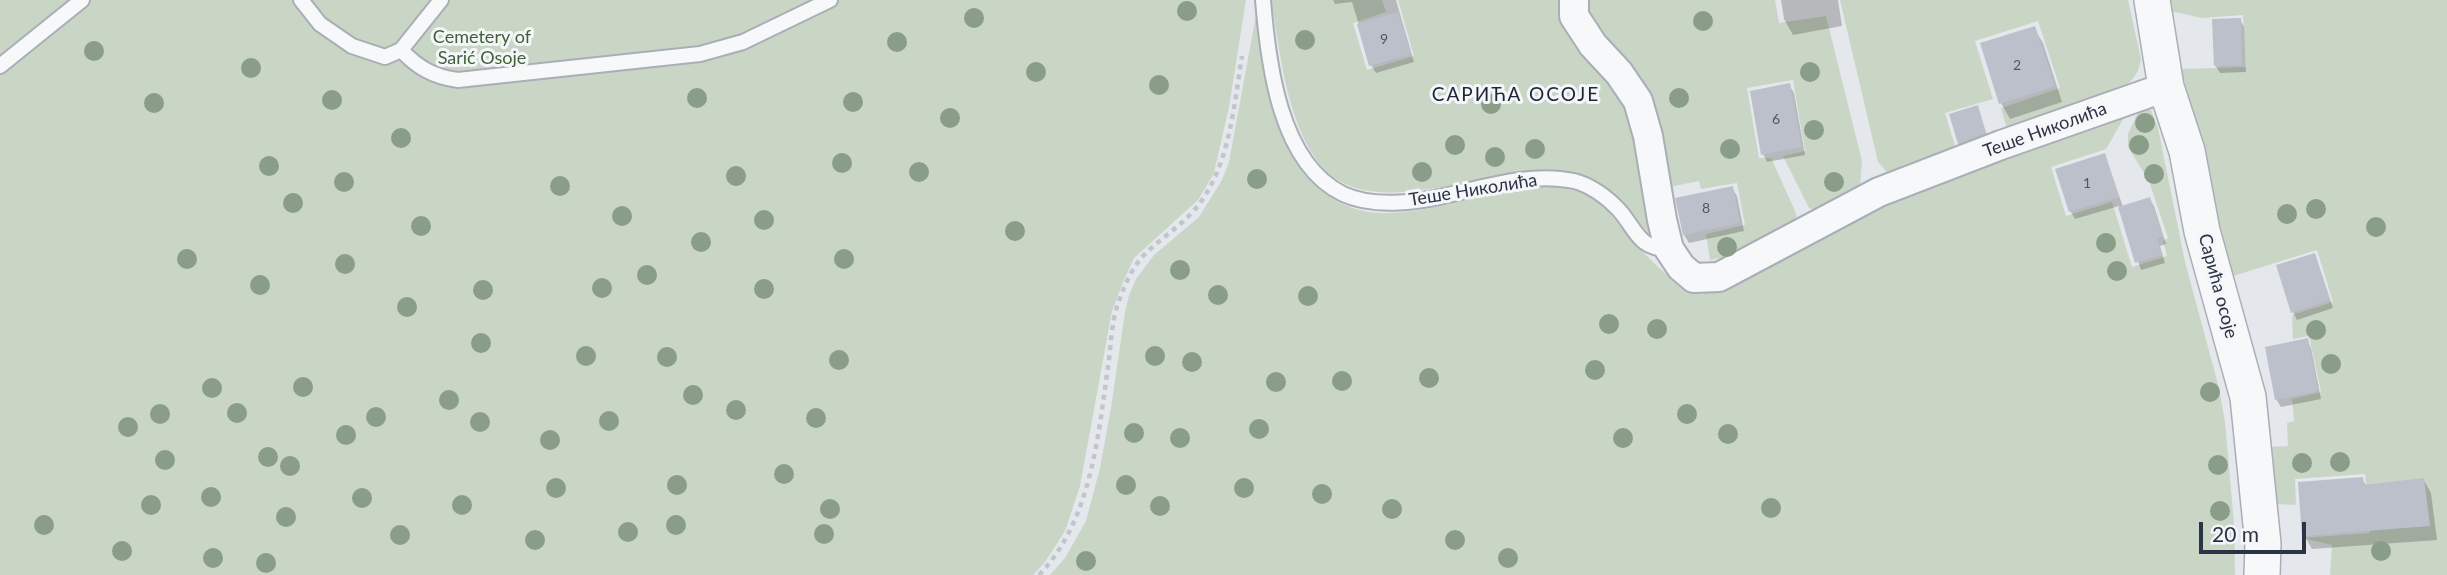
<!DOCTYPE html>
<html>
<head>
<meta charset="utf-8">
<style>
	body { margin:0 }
	#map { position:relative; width:2447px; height:575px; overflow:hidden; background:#e4e7ec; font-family:Lato,sans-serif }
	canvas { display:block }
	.scale { position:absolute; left:2199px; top:522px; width:107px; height:32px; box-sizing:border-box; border:4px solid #2b3445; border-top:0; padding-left:9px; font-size:21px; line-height:24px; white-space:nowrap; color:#2b3445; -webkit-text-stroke:5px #f4f6f9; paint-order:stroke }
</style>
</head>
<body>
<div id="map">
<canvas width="2447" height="575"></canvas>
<div class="scale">20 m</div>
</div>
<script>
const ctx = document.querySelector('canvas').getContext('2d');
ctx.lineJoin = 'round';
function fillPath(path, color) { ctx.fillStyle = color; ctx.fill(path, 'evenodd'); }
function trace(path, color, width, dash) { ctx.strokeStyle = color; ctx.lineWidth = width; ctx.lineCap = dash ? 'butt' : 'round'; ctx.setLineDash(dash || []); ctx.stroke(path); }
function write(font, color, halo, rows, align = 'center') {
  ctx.font = font + ' Lato,sans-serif'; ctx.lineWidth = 6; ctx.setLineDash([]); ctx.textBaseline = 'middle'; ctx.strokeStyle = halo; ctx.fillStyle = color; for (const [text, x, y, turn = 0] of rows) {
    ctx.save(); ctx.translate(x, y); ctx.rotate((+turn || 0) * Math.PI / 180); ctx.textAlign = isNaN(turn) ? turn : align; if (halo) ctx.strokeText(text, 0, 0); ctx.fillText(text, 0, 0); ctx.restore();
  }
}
const green = new Path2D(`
	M0 0H1246L1229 107 1214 173 1198 200 1134 258 1123 282 1112 311 1080 486 1065 531 1045 562 1033 575H0Z
	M1271 0H1382L1386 12 1353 23 1367 70 1414 56 1398 0H1564L1632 110 1659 238 1650 240C1642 231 1635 219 1625 212 1615 205 1566 175 1556 172 1550 171 1541 172 1535 172 1471 172 1365 224 1318 162 1286 119 1280 51 1271 0Z
	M1584 0H1775L1779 23 1826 16 1862 161 1860 186 1821 212 1809 208 1783 156 1805 151 1793 80 1747 88 1759 158H1771L1796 213V222L1733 255 1710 260 1706 234 1745 225 1737 183 1701 189 1699 181 1669 187 1586 10Z
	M1840 0H2128L2141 59C2139 74 2132 82 2120 89L2007 129 2001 108 2060 88 2038 21 1975 41 1993 99 1945 113 1955 146 1991 136 1891 174 1886 171 1878 162Z
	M2169 0H2447V575H2330L2332 545 2302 538 2370 533 2365 474 2295 479 2296 505 2276 504 2270 447 2288 446 2287 423 2294 421 2292 399 2321 392 2309 336 2293 339 2292 315 2333 302 2317 250 2233 276 2216 215 2204 151 2181 69 2246 67 2243 15 2202 18 2171 11Z
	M1256 15C1265 85 1277 187 1359 210 1390 218 1428 209 1458 202 1494 194 1543 179 1579 192 1603 200 1613 218 1629 236 1644 254 1660 271 1679 283L1879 204 2129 109 2106 149 2051 167 2066 216 2112 202 2132 267 2167 256 2163 241 2168 238 2149 181 2128 147V134L2139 110 2147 107 2151 110 2158 128 2185 262 2219 388 2225 422 2234 524 2235 575H1050L1065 558 1086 521 1100 468 1111 408 1125 312 1129 295 1136 279 1154 255 1199 217 1222 180 1229 162Z`);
const shadow = new Path2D(`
	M1333 0H1396L1414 62 1376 73 1371 65 1352 2 1335 4Z
	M1781 0H1838L1842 26 1793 35 1784 19Z
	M2240 19 2244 27 2246 72 2220 73 2215 65Z
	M2034 28 2043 43 2062 102 2010 119 2001 103Z
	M1789 85 1794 93 1805 155 1767 162 1763 154Z
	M1977 107 1989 141 1964 151 1959 143Z
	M2105 155 2123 207 2149 199 2154 206 2166 244 2160 246 2165 263 2141 270 2119 206 2075 219 2071 212 2058 170Z
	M1732 188 1737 196 1744 231 1689 243 1684 235 1677 199Z
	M2315 255 2333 308 2297 320 2293 312Z
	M2307 340 2311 348 2321 399 2281 407 2276 399Z
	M2362 479 2367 487 2423 479 2431 493 2437 540 2312 549 2304 535Z`);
const building = new Path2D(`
	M1398 12 1411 54 1369 66 1357 24Z
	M2241 18 2242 65 2214 66 2212 19Z
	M2035 26 2055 86 1999 104 1980 43Z
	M1790 83 1802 147 1761 155 1750 91Z
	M1978 105 1986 133 1958 144 1949 114Z
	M2105 153 2119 197 2069 212 2055 169Z
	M1733 186 1740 223 1683 235 1675 198Z
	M2150 197 2163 236 2157 238 2162 255 2135 263 2118 207Z
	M2315 253 2330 300 2291 313 2276 265Z
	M2308 338 2318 391 2275 400 2265 347Z
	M2363 477 2364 485 2424 478 2430 526 2302 536 2298 482Z`);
const path = new Path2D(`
	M1039 575C1091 521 1098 437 1108 367 1111 347 1111 323 1118 304 1123 288 1131 270 1142 257 1161 237 1184 225 1200 203 1230 162 1234 105 1242 56`);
const service = new Path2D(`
	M301 0 320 24 352 46 385 57 401 50 441 0
	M1263 0C1268 62 1279 163 1343 194 1373 208 1416 203 1448 195 1488 186 1532 172 1574 181 1590 185 1607 197 1618 209 1636 228 1637 249 1669 249
	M401 50C418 68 434 77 458 80L700 54 743 42 830 0
	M0 66 82 0`);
const minor = new Path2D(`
	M1574 0V16L1593 45 1619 73 1638 101 1648 136 1662 220 1669 249 1681 267 1694 278 1719 277 1879 192 2001 145 2166 87`);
const tertiary = new Path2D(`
	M2152 0 2166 87 2187 151 2202 231 2248 397 2263 544 2262 575`);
const trees = [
	[1187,11],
	[974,18],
	[1703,21],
	[1305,40],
	[897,42],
	[94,51],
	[251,68],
	[1036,72],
	[1810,72],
	[1159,85],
	[697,98],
	[1679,98],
	[332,100],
	[853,102],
	[154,103],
	[1491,104],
	[950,118],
	[2145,123],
	[1814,130],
	[401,138],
	[1455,145],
	[2139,145],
	[1535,149],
	[1730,149],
	[1495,157],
	[842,163],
	[269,166],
	[919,172],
	[1422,172],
	[2154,174],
	[736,176],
	[1257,179],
	[344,182],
	[1834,182],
	[560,186],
	[293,203],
	[2316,209],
	[2287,214],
	[622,216],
	[764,220],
	[421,226],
	[2376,227],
	[1015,231],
	[701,242],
	[2106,243],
	[1727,247],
	[187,259],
	[844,259],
	[345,264],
	[1180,270],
	[2117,271],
	[647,275],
	[260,285],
	[602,288],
	[764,289],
	[483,290],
	[1218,295],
	[1308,296],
	[407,307],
	[1609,324],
	[1657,329],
	[2316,330],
	[481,343],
	[586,356],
	[1155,356],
	[667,357],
	[839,360],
	[1192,362],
	[2331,364],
	[1595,370],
	[1429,378],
	[1342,381],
	[1276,382],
	[303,387],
	[212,388],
	[2210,392],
	[693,395],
	[449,400],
	[736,410],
	[237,413],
	[160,414],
	[1687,414],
	[376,417],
	[816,418],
	[609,421],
	[480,422],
	[128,427],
	[1259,429],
	[1134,433],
	[1728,434],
	[346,435],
	[1180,438],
	[1623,438],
	[550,440],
	[268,457],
	[165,460],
	[2340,462],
	[2302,463],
	[2218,465],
	[290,466],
	[784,474],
	[677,485],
	[1126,485],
	[556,488],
	[1244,488],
	[1322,494],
	[211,497],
	[362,498],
	[151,505],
	[462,505],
	[1160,506],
	[1771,508],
	[830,509],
	[1392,509],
	[2220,511],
	[286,517],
	[44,525],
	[676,525],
	[628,532],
	[824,534],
	[400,535],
	[535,540],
	[1455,540],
	[122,551],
	[2381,551],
	[213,558],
	[1508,558],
	[1086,561],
	[266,563]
];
const numberNames = [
	["9",1384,39],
	["2",2017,65],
	["6",1776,119],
	["1",2087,183],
	["8",1706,208]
];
const parkNames = [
	["Cemetery of",482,37],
	["Sarić Osoje",482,58]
];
const streetNames = [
	["Теше Николића",2045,130,-20],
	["Теше Николића",1473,190,-9],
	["Сарића осоје",2218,286,75]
];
const neighbourhoodNames = [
	["САРИЋА ОСОЈЕ",1516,95]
];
fillPath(green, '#c9d6c5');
fillPath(shadow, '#0003');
fillPath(building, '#bbc0ca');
trace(service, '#a9aeb7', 18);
trace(minor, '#a9aeb7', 32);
trace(tertiary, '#a9aeb7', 38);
trace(path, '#c2c5cb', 4.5, [5, 5]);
trace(service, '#f7f8fa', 14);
trace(minor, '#f7f8fa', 28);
trace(tertiary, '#f7f8fa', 35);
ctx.fillStyle = '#899d89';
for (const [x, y] of trees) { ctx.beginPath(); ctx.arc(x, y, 10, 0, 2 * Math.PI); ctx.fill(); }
write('14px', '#4f5766', null, numberNames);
write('18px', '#3f6138', '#f4f6f9', parkNames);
write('18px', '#2b3445', '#f4f6f9', streetNames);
ctx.letterSpacing = '2px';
write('19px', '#1d2536', '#f4f6f9', neighbourhoodNames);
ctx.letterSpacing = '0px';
</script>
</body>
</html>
